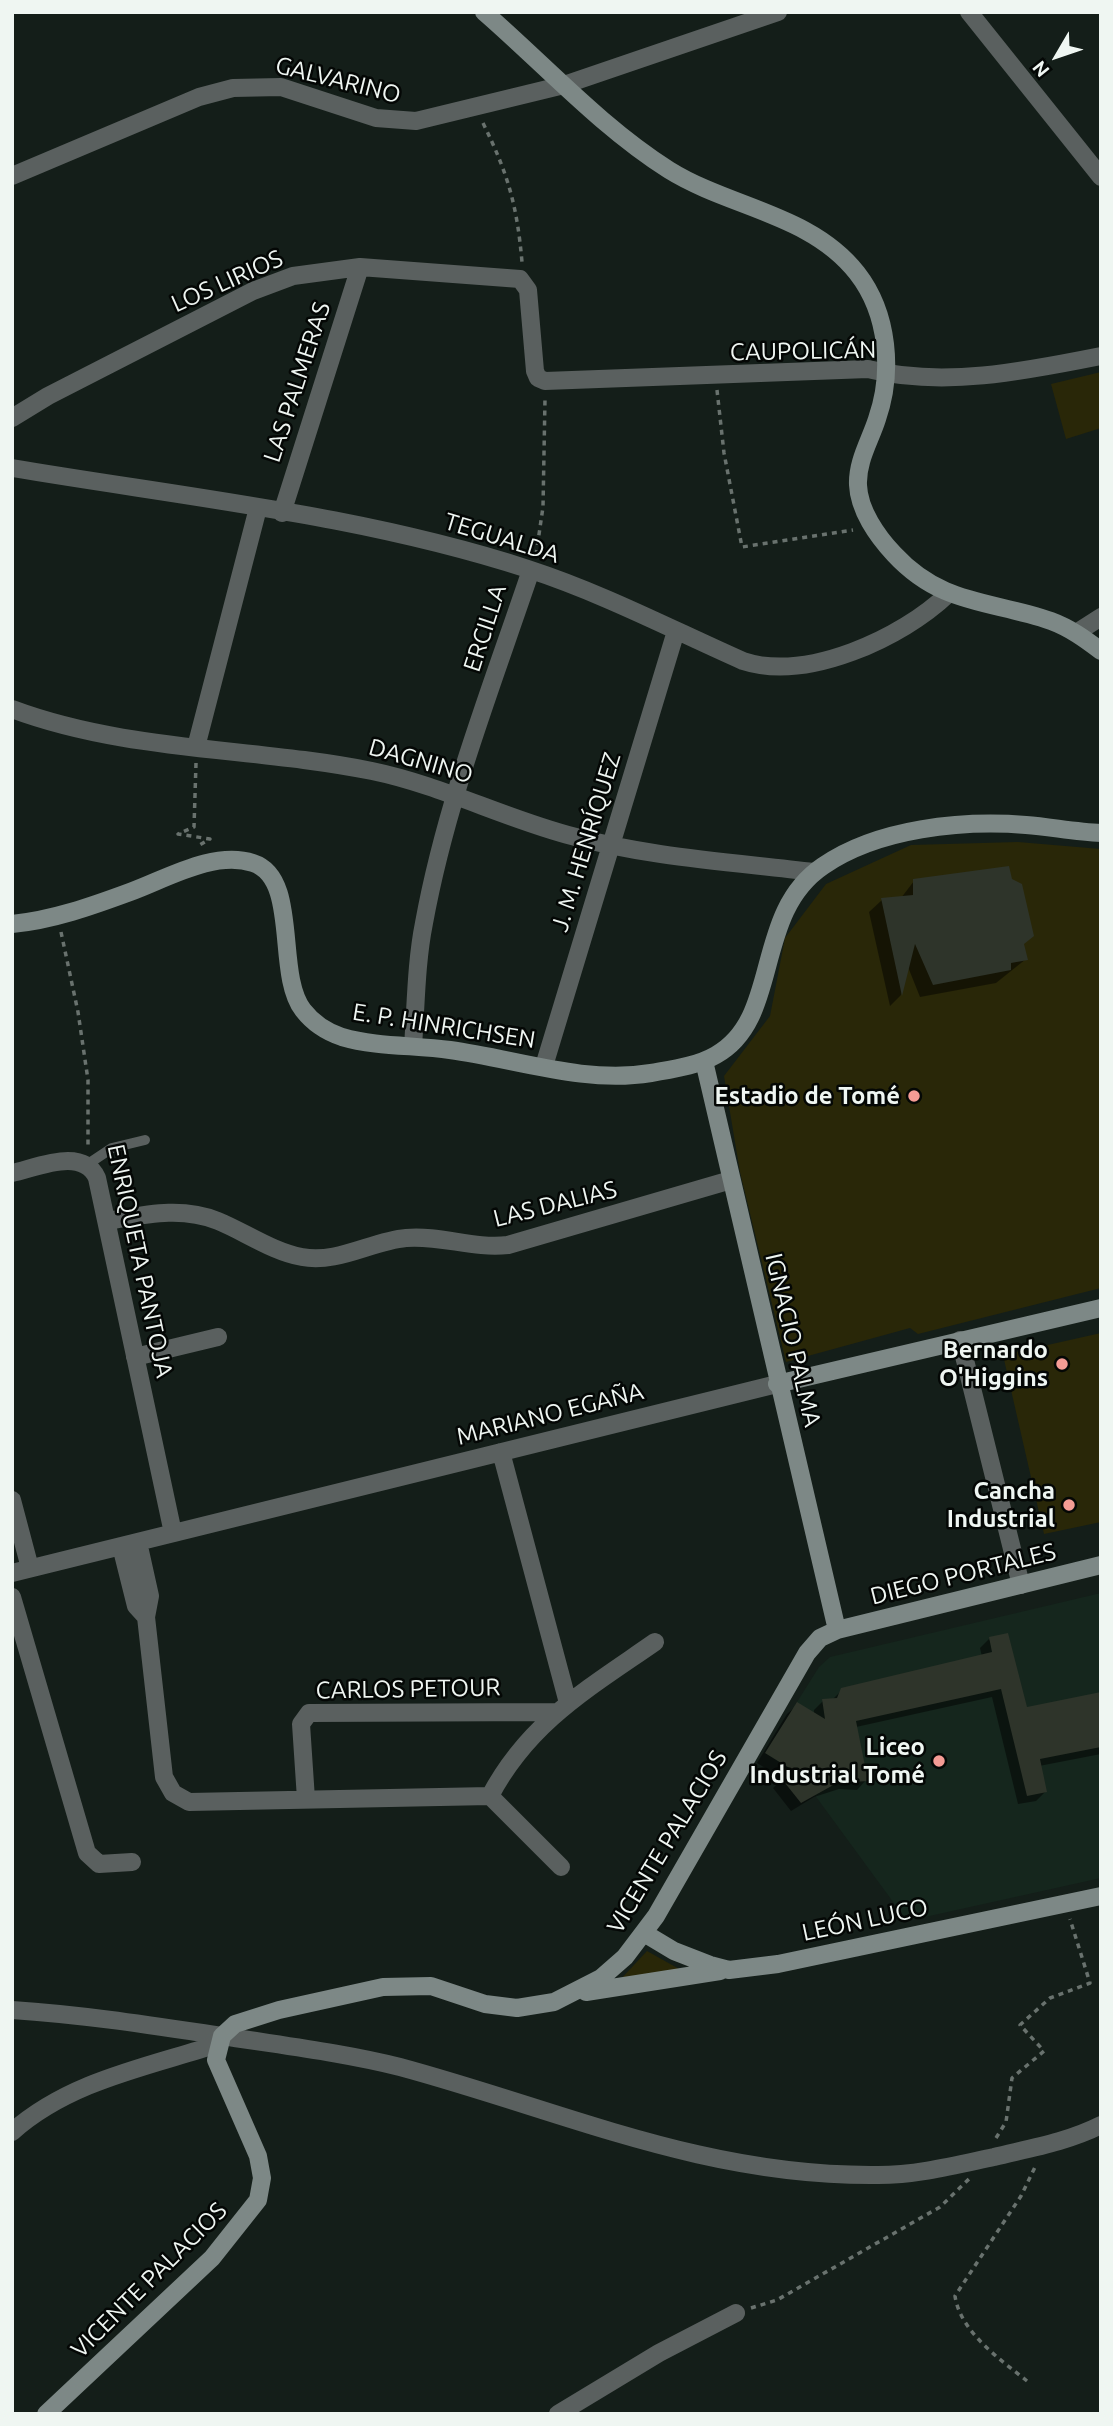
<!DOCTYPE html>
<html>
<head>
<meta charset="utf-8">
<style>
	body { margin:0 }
	#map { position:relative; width:1113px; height:2426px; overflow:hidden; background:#141e19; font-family:Ubuntu,sans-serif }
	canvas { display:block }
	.frame { position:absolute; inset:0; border:14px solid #eff6f2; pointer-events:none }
	.north { position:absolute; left:1022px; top:21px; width:70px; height:70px; -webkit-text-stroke:5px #040705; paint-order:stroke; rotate:231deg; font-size:19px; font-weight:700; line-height:28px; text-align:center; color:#eff6f2 }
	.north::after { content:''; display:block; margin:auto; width:24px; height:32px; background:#eff6f2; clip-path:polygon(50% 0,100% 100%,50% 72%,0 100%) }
</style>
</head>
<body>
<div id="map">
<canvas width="1113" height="2426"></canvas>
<div class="frame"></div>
<div class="north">N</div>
</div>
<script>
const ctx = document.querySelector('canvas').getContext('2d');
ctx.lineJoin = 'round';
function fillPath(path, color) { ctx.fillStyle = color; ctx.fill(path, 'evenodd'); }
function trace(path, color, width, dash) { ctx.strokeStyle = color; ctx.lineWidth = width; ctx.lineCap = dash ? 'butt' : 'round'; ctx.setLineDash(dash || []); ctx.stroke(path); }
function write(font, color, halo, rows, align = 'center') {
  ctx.font = font + ' Ubuntu,sans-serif'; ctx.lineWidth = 5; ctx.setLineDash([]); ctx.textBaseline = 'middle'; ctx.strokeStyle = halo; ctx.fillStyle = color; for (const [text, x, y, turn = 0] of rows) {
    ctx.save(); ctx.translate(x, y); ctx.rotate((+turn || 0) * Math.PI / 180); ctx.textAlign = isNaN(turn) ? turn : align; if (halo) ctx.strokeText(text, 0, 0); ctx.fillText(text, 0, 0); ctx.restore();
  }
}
const built = new Path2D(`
	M1101 1593V1878L907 1921 803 1779 765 1753 819 1667 830 1657Z`);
const green = new Path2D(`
	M1101 372V428L1066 439 1051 384Z
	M1018 842 1101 849V1288L918 1334 910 1328 786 1362 740 1172 724 1076 770 1016 785 938 826 884 911 845Z
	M1101 1333V1522L1044 1534 1003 1355Z
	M647 1951 681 1970 619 1981Z`);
const shadow = new Path2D(`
	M914 881 1022 945 1026 959 996 983 920 997 908 967 901 995 890 1006 869 912 882 900 901 898Z
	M989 1639 1026 1709 1101 1694V1754L1039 1766 1046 1791 1036 1801 1018 1804 992 1697 856 1727 866 1780 857 1790 839 1789 814 1797 791 1811 773 1788 783 1779 757 1763 787 1714 797 1705 814 1715V1710L823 1701 832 1700 842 1690 982 1657 980 1648Z`);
const building = new Path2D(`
	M1009 866 1012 879 1022 884 1034 936 1024 944 1028 960 1011 963V970L933 985 915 944 902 996 881 898 913 895V879Z
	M1008 1633 1027 1707 1101 1692V1747L1040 1759 1047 1792 1027 1796 1001 1689 856 1721 868 1781 837 1783 801 1803 781 1778 791 1769 765 1753 797 1702 825 1719 822 1699 837 1698 841 1688 992 1652 989 1637Z`);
const path = new Path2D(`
	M483 123C508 174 517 205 522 262
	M717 390 724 453 742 547 853 530
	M536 555 543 507 545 399
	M196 763 194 827 178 834 210 839 198 846
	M61 932 78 1012 88 1080V1149
	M996 2138 1006 2122 1012 2078 1044 2051 1020 2025 1050 1998 1090 1983 1070 1919
	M751 2308 777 2300 940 2207 969 2179
	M1027 2381C1001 2360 960 2332 955 2296L1021 2196 1036 2165`);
const lane = new Path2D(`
	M88 1164 112 1148 145 1140`);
const street = new Path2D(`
	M969 12 1101 177
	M12 176 199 97 233 88 281 87 376 118 416 121 564 85 778 12
	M12 418 48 396 253 291 293 276 360 267 520 279 528 290 535 371 538 378 545 381 868 369C943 388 1026 371 1101 356
	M12 468C184 497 362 515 528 569 602 593 673 630 743 661 807 682 902 638 948 594
	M282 513 360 267
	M1076 633 1101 617
	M12 709C127 752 253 747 372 771 440 785 501 817 568 835 647 857 732 862 814 872
	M196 747 258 508
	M413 1046C416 1005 416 963 424 923 446 802 492 686 531 570
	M544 1066 676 631
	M12 1173C39 1167 83 1147 97 1178L173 1533
	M107 1221C144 1215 181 1206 218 1221 245 1232 273 1252 302 1257 337 1264 372 1241 406 1238 441 1235 473 1249 508 1245L731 1180
	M960 1340 1021 1585
	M135 1357 218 1337
	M501 1452 568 1703
	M12 1500 30 1568
	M138 1542 150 1596 146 1617 164 1777 173 1793 189 1802 490 1796 561 1867
	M121 1546 136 1606 146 1617
	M12 1573 777 1384
	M12 1597 87 1853 99 1864 132 1862
	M490 1796C529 1722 589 1688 655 1642
	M306 1799 301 1724 309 1713 555 1712
	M12 2010C87 2015 155 2026 229 2037 286 2046 344 2053 400 2067 563 2111 704 2177 878 2175 917 2175 956 2165 994 2157 1031 2148 1067 2142 1101 2125
	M12 2132C69 2081 147 2067 218 2044
	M558 2414 659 2353 736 2313`);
const secondary = new Path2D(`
	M484 12C545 65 601 127 669 170 730 208 811 214 857 273 889 314 893 373 877 419 870 441 857 461 858 485 859 510 877 536 894 554 942 606 991 600 1051 621 1070 628 1085 639 1101 651
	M12 924C53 920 92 906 130 892 166 879 214 850 253 863 300 878 275 974 303 1010 313 1023 327 1032 342 1037 376 1047 415 1045 450 1050 516 1059 584 1084 651 1073 673 1069 697 1066 716 1055 782 1018 752 914 823 866 878 828 962 820 1026 825 1051 827 1076 832 1101 833
	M704 1061 837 1630
	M777 1384 1101 1308
	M644 1933 674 1951 710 1965 729 1970 778 1964 1101 1896
	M586 1992 720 1971
	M46 2414 212 2258 258 2200 262 2178 258 2156 216 2060 222 2036 235 2024 279 2010 383 1987 431 1986 485 2004 517 2008 554 2002 601 1978 625 1957 656 1916 807 1653 820 1638 837 1630 1101 1565`);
const markers = [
	[914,1096,7,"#f59c95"],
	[1062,1364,7,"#f59c95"],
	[1069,1505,7,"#f59c95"],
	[939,1761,7,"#f59c95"]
];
const streetNames = [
	["GALVARINO",338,80,14],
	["LOS LIRIOS",227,281,-24],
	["CAUPOLICÁN",803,351,-1],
	["LAS PALMERAS",297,382,-72],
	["TEGUALDA",502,538,17],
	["ERCILLA",485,628,-72],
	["DAGNINO",421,761,16],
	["J. M. HENRÍQUEZ",586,842,-73],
	["E. P. HINRICHSEN",444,1026,9],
	["LAS DALIAS",555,1204,-14],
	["ENRIQUETA PANTOJA",140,1261,78],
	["IGNACIO PALMA",793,1340,77],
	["MARIANO EGAÑA",550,1414,-14],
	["DIEGO PORTALES",963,1574,-14],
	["CARLOS PETOUR",408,1689,-1],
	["VICENTE PALACIOS",667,1842,-59],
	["LEÓN LUCO",865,1920,-12],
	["VICENTE PALACIOS",149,2280,-45]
];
const poiNames = [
	["Estadio de Tomé",900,1096],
	["Bernardo",1048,1350],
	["O'Higgins",1048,1378],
	["Cancha",1055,1491],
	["Industrial",1055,1519],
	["Liceo",925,1747],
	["Industrial Tomé",925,1775]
];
fillPath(built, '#15261d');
fillPath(green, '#292708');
fillPath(shadow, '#0007');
fillPath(building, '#2e342a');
trace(path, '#69726e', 3.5, [5, 5]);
trace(lane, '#5a605f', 10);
trace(street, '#5a605f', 18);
trace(secondary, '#7d8886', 18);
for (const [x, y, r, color] of markers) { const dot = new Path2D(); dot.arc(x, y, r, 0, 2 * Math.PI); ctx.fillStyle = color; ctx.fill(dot); trace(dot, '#040705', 2.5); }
write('24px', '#eff6f2', '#040705', streetNames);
write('bold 24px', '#eff6f2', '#040705', poiNames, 'right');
</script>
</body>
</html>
